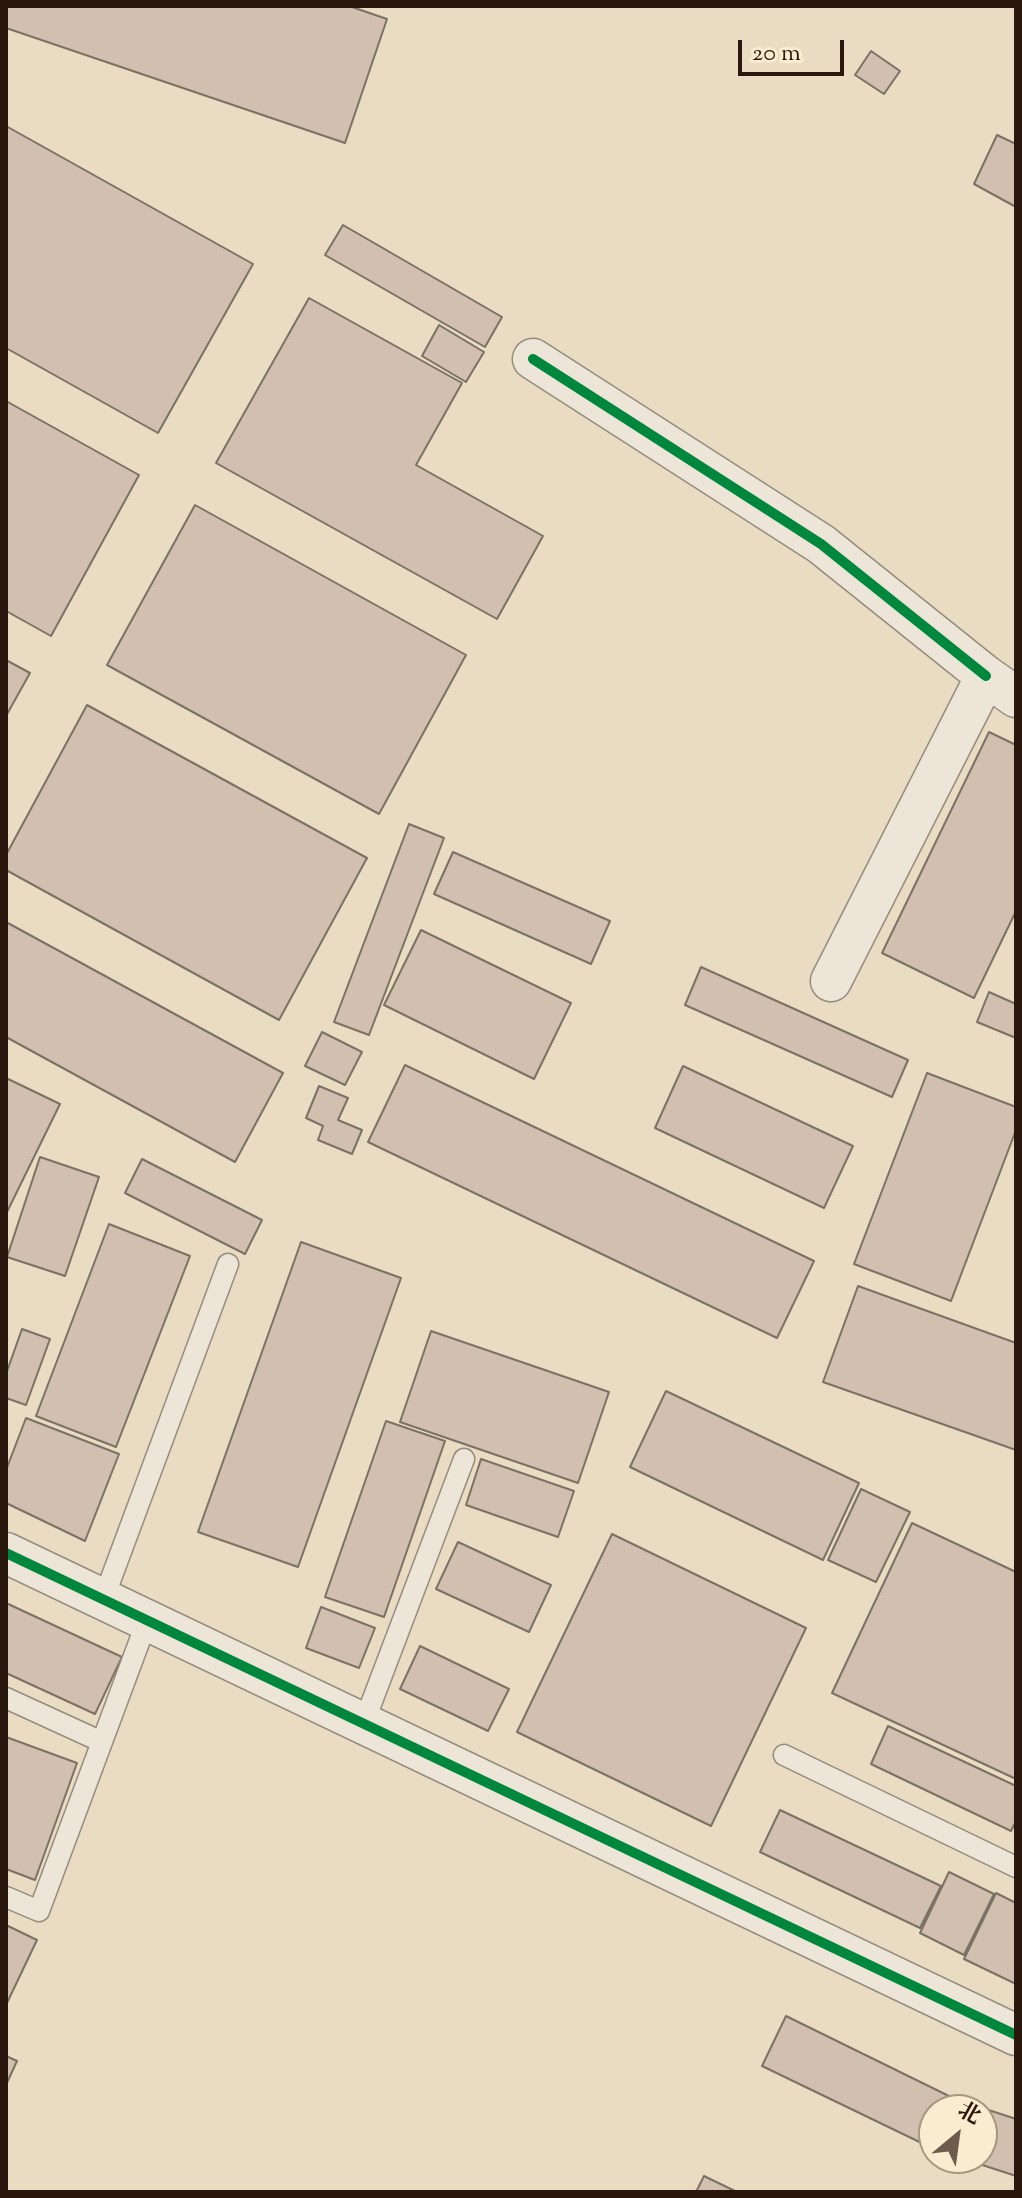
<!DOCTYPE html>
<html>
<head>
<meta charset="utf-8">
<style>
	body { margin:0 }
	#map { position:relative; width:1022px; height:2198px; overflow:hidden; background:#e9dcc2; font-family:"Sorts Mill Goudy","Noto Serif SC",serif }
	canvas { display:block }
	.frame { position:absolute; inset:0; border:8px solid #2a170e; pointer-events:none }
	.north { position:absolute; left:918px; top:2094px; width:80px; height:80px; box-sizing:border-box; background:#faecce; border:2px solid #a79781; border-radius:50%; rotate:29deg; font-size:22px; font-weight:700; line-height:32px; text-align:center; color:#2a170e }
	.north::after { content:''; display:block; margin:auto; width:28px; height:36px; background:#6d5c4d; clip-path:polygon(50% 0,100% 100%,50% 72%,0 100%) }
	.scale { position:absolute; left:738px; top:40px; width:106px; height:36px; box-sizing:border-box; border:4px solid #2a170e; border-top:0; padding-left:10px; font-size:24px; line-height:28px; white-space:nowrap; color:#2a170e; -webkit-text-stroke:6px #faecce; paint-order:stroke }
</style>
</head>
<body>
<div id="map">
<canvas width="1022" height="2198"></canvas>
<div class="frame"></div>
<div class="north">北</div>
<div class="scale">20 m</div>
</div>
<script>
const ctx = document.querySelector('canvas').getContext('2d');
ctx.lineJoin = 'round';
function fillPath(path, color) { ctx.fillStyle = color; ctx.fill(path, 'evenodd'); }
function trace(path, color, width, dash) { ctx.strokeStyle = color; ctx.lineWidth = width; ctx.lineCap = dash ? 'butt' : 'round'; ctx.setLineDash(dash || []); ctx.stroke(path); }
const building = new Path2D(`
	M6 6H349L387 19 345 143 6 28Z
	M871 51 900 71 884 94 855 75Z
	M6 126 253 264 158 433 6 348Z
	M997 135 1016 144V207L974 184Z
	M343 225 502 317 485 347 325 255Z
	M309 298 462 383 416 465 543 536 497 619 216 463Z
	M439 325 484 352 466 382 422 356Z
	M6 401 139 475 51 636 6 611Z
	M195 505 466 655 379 814 107 665Z
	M6 660 30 673 6 716Z
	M87 705 367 858 279 1020 6 870V855Z
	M989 732 1016 745V911L974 998 882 953Z
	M409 824 444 838 369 1035 334 1022Z
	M453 852 610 921 591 964 434 894Z
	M6 922 283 1073 235 1162 6 1037Z
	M421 930 571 1003 534 1079 384 1005Z
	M701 967 908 1060 892 1097 685 1005Z
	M989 992 1016 1004V1038L977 1022Z
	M322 1032 362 1052 345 1085 305 1066Z
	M405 1065 814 1261 777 1338 368 1142Z
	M683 1066 853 1146 824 1208 655 1128Z
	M927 1073 1016 1107V1130L951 1301 854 1264Z
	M6 1078 60 1104 6 1214Z
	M319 1086 348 1098 338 1120 362 1130 352 1154 318 1140 323 1126 306 1118Z
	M40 1157 99 1177 65 1276 7 1257Z
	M142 1159 262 1220 245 1254 125 1193Z
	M109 1224 190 1256 116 1447 36 1416Z
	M301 1242 401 1278 298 1567 198 1532Z
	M858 1286 1016 1343V1450L823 1382Z
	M22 1329 50 1339 26 1405 6 1398V1374Z
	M431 1331 609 1392 578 1483 400 1422Z
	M666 1391 859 1483 823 1560 630 1467Z
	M26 1418 119 1454 85 1541 6 1503V1470Z
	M386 1421 445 1441 384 1617 325 1597Z
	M481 1459 574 1491 558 1537 466 1505Z
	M861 1489 910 1512 876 1582 828 1560Z
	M912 1523 1016 1572V1779L832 1693Z
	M612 1534 806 1628 711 1826 517 1732Z
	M458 1542 551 1585 529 1632 436 1589Z
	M6 1603 122 1657 95 1714 6 1673Z
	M321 1607 375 1628 359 1668 306 1648Z
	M420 1646 509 1689 488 1731 400 1689Z
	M888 1726 1016 1786V1821L1011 1831 871 1764Z
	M6 1737 77 1763 35 1880 6 1869Z
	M780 1810 941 1886 920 1928 760 1852Z
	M949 1872 994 1894 964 1955 920 1933Z
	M996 1893 1016 1903V1984L964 1959Z
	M6 1925 37 1940 6 2005Z
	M786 2016 955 2099 1016 2119V2176L961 2158H982V2110H934V2149L762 2066Z
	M6 2056 17 2061 6 2085Z
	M704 2176 737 2192H696Z`);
const lane = new Path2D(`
	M103 1600 228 1264
	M6 1698 102 1742
	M363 1725 464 1459
	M784 1755 1016 1867
	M6 1897 39 1911 147 1621`);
const street = new Path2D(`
	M533 359 821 544 986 676
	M831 981 986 676 1016 697
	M6 1553 1016 2035`);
const cycleway = new Path2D(`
	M533 359 821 544 986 676
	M6 1553 1016 2035`);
fillPath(building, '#d1bfaf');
trace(building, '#7b7164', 2);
trace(lane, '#958c7d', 23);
trace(street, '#958c7d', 43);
trace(lane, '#ece5d8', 20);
trace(street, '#ece5d8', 40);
trace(cycleway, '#00873e', 10);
</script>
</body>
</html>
